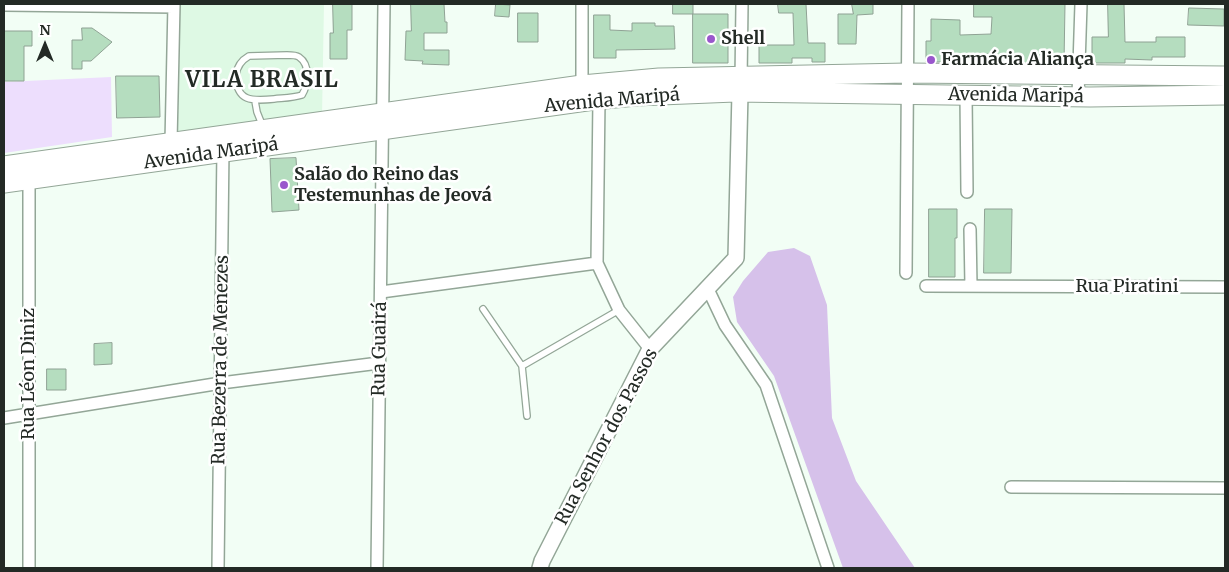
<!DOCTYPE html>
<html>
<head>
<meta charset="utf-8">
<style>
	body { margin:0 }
	#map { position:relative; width:1229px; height:572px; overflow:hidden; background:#f2fef5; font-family:Merriweather,serif }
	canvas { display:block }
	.frame { position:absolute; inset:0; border:5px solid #232a25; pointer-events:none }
	.north { position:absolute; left:20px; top:20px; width:50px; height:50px; -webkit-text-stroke:4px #fff; paint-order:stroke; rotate:0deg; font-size:14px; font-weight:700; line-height:20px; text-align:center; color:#232a25 }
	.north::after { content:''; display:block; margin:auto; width:18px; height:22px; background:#232a25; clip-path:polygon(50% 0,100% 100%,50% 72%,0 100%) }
</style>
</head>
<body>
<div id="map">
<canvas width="1229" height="572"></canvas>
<div class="frame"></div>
<div class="north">N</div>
</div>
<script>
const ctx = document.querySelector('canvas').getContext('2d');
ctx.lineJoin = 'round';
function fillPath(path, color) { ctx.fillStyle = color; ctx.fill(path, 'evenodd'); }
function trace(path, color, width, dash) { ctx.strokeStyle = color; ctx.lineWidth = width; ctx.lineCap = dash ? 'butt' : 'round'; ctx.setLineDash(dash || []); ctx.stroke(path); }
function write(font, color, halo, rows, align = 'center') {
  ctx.font = font + ' Merriweather,serif'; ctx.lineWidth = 5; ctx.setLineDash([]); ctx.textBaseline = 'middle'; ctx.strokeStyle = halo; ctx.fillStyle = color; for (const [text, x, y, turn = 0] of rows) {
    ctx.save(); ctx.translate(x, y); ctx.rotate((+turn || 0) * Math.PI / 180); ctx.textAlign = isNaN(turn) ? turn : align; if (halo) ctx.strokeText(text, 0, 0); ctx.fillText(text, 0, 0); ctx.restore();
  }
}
const built = new Path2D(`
	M180 4H324L322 116 178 134Z`);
const green = new Path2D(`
	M111 77 112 137 4 153V82Z`);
const forest = new Path2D(`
	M794 248 810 256 827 305 832 418 856 481 915 568H843L774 376 737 322 733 297 743 281 768 252Z`);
const building = new Path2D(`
	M333 4H352V30H347V59H330V33H333Z
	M411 4H444L445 22H447V33H424V50H449V65L422 64 423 61 405 60 406 31H411Z
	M496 4 510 5 509 17 495 16Z
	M673 4H693V14H673Z
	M778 4H806L808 43H825V62H812V58H792V63H759V45H794L793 13H779Z
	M852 4H873V14L857 15 856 44H838V14H853Z
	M974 4H1065L1064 63H991V54L961 55V62H926V41H931V19L960 20V35L991 34 992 17H974Z
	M1108 4H1124L1125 42H1156V37H1185V57H1152V60L1125 59V63H1092V37H1108Z
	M1189 8 1224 9V26L1188 25Z
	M518 13H538V42H518Z
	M693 14H728V63H693Z
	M594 15H610V30L632 31V23H655V26H674L675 49 616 50V58H594Z
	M82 28H92L112 42 91 61H82V69H72V40H82Z
	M4 31H32V46H24V81H4Z
	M116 76H159L160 117 117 118Z
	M296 158 299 210 272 212 270 159Z
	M929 209H957V238H955V277H929Z
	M985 209H1012L1011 273H984Z
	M112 343V364L94 365V344Z
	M47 369H66V390H47Z`);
const service = new Path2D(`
	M287 55C291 55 296 55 299 57 311 65 308 85 302 95 293 98 283 98 274 99 252 101 236 102 236 75 237 66 242 60 249 56Z
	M255 101 257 112 263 127
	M483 309 522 366 619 310
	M522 366 527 416`);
const minor = new Path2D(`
	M4 5 174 7
	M741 81 742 4
	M582 89V4
	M966 95 967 192
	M1078 96 1081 4
	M599 99 597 263 619 310 650 349
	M171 142 174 4
	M29 179V568
	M970 229 971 286
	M906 273 908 4
	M926 286 1225 287
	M707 287 725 325 766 385 828 568
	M381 292 597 263
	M4 418 221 383 379 363
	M1011 487 1225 488
	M218 568 223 148
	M377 568 384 4`);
const tertiary = new Path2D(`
	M540 568 542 561 650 349 736 258 740 93`);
const primary = new Path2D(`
	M4 166 582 85 659 78 907 73 1225 76
	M4 183 594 100 636 96 735 92 1090 97 1225 95`);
const markers = [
	[711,39,5,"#9957cc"],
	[931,60,5,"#9957cc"],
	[284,185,5,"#9957cc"]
];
const poiNames = [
	["Shell",721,39],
	["Farmácia Aliança",941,60],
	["Salão do Reino das",294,175],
	["Testemunhas de Jeová",294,196]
];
const streetNames = [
	["Avenida Maripá",1016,96,1],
	["Avenida Maripá",612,101,-5],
	["Avenida Maripá",211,154,-8],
	["Rua Piratini",1127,287],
	["Rua Guairá",380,349,-89],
	["Rua Bezerra de Menezes",221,360,-89],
	["Rua Léon Diniz",29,374,-90],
	["Rua Senhor dos Passos",607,437,-62]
];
const districtNames = [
	["VILA BRASIL",262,81]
];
fillPath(built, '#def9e4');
fillPath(green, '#eddefd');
fillPath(forest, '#d6c1ea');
fillPath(building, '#b5ddbf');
trace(building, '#8fa294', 1);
trace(service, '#93a697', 8);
trace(minor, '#93a697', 14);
trace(tertiary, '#93a697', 18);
trace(primary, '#93a697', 21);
trace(service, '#fff', 5.5);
trace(minor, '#fff', 11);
trace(tertiary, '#fff', 15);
trace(primary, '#fff', 19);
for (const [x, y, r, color] of markers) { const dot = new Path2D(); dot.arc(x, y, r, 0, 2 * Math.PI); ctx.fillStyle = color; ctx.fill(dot); trace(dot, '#fff', 2); }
write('bold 18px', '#232a25', '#fff', poiNames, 'left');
write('18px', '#232a25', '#fff', streetNames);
ctx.letterSpacing = '1px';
write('bold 22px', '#232a25', '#fff', districtNames);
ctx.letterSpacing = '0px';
</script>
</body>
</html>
